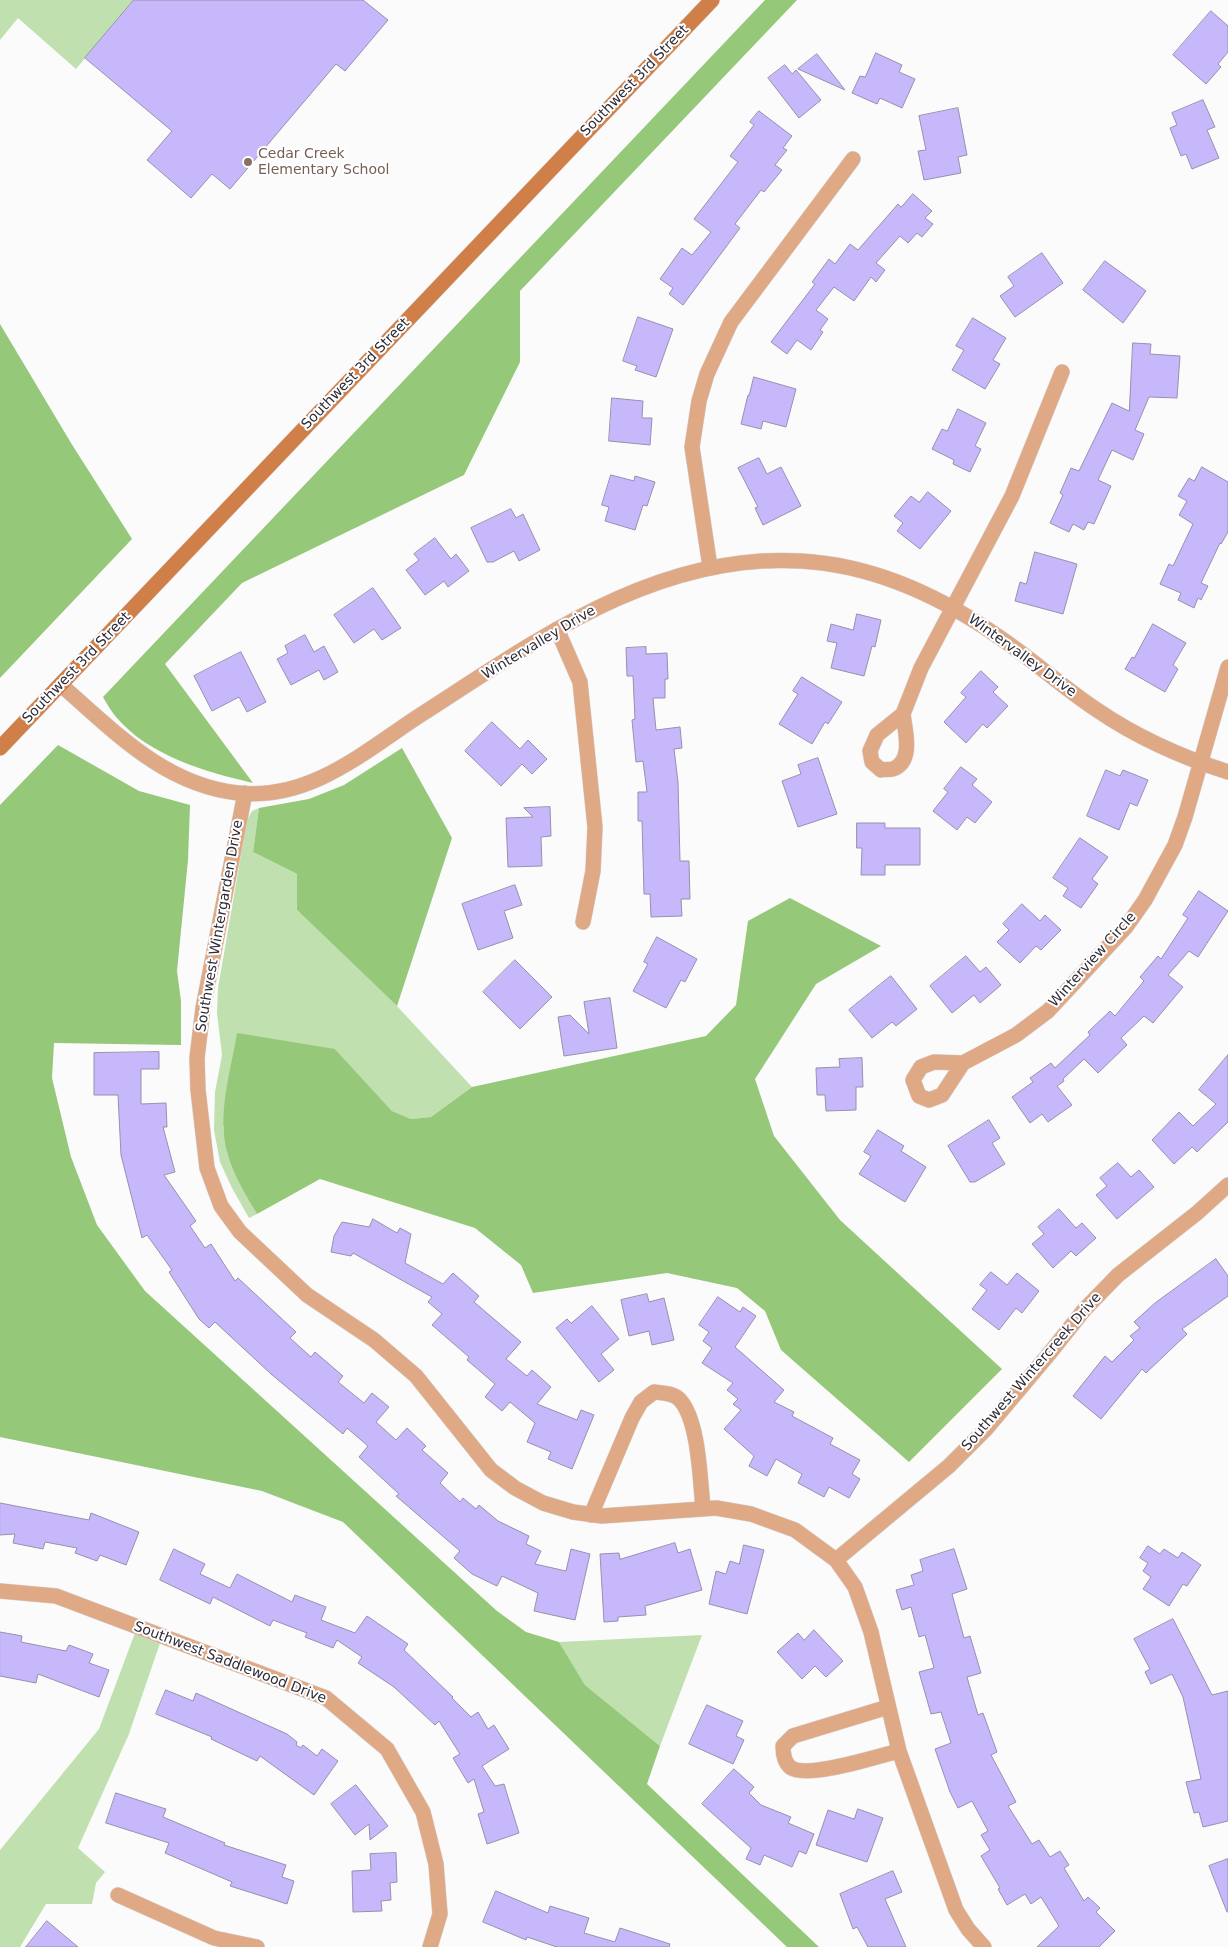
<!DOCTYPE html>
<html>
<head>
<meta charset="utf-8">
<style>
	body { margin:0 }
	canvas { display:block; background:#fbfbfb }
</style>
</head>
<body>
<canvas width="1228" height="1947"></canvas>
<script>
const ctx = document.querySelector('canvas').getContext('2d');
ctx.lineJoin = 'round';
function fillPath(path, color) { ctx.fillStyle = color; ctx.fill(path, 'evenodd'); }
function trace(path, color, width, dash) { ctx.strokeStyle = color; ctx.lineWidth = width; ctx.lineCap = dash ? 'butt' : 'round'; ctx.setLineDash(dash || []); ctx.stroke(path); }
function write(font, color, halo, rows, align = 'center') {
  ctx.font = font + ' "DejaVu Sans",sans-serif'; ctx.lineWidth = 4; ctx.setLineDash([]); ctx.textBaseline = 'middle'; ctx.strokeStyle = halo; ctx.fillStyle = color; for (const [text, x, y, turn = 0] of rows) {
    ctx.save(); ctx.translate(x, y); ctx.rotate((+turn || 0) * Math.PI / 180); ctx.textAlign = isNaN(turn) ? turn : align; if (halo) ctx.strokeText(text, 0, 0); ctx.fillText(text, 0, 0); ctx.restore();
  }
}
const green = new Path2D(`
	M0 0H134L76 69 18 18 0 40Z
	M259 808 253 852 297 874V910L397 1006 472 1087 431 1117 411 1119 392 1111 335 1049 223 1127 228 1154 240 1183 257 1214 249 1218 232 1188 220 1162 214 1130 215 1092 222 1055 217 1013 218 988 247 820 252 811Z
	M135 1633 160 1643 129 1734 78 1848 105 1872 96 1883 92 1904H46L20 1947H0V1850L99 1729Z
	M702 1635 660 1746 585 1685 559 1642Z`);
const forest = new Path2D(`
	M765 0H797L520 291V362L464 475 242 583 165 664 253 783C206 772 149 756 116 717 111 711 107 704 103 697Z
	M0 324 71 443 132 539 0 678Z
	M58 745 139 791 190 805 188 860 177 971 181 1001V1045L54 1043 52 1078 71 1157 97 1225 145 1291 497 1611 526 1632 559 1642 585 1685 660 1746 647 1784 819 1947H787L343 1522 262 1491 0 1437V805Z
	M402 748 452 838 397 1006 297 910V874L253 852 259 808 309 799 344 785Z
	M790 898 881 946 816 984 755 1079 774 1136 840 1220 1002 1369 909 1462 781 1350 765 1311 737 1288 667 1273 533 1293 521 1265 475 1228 320 1179 257 1214C246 1195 234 1176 228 1155 216 1116 231 1071 237 1033L335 1049 392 1111 411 1119 431 1117 472 1087 706 1036 736 1005 748 921Z`);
const building = new Path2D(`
	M134 0H363L388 20 345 71 336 64 230 189 212 174 191 198 147 160 172 131 85 58Z
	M1211 11 1228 26V52L1218 64 1221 67 1206 84 1173 55Z
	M876 53 902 65 899 72 915 79 902 108 880 98 877 104 852 93 860 76 865 77Z
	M817 54 845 90 798 69Z
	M785 65 792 74 796 70 821 100 799 118 768 78Z
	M1203 100 1215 127 1207 130 1219 158 1192 169 1186 154 1181 156 1170 128 1177 125 1172 113Z
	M958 108 967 155 958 157 961 173 924 180 918 151 926 150 919 116Z
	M759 111 792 136 783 148 787 150 775 165 782 170 764 192 761 190 735 224 740 228 683 305 669 294 673 288 660 279 682 248 692 255 711 232 694 219 738 162 730 156 754 125 750 122Z
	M913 194 932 211 925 218 933 224 922 237 917 233 908 243 900 236 876 263 885 270 876 282 871 277 854 301 834 287 816 310 828 319 820 330 823 332 811 350 797 340 787 354 771 342 815 284 812 282 829 259 835 264 850 244 858 250 898 204 901 207Z
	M1042 253 1063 283 1015 317 1000 296 1014 286 1008 277Z
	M1105 261 1146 291 1123 323 1083 290Z
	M638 317 673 329 656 377 635 370 637 366 623 361Z
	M973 318 1006 338 993 360 1000 364 985 389 952 370 964 350 956 346Z
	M1133 343 1151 344 1150 354 1180 356 1177 398 1149 397 1135 430 1144 434 1133 460 1112 450 1098 480 1111 486 1094 524 1088 522 1084 530 1073 524 1069 532 1050 523 1063 495 1060 493 1071 468 1079 471 1112 403 1129 411Z
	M754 377 796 389 786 427 763 421 761 429 741 424 748 395H749Z
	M612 398 643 401 642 418H652L650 445 609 441Z
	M958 409 986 423 975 446 981 449 970 472 953 464 954 460 932 449 942 429 947 431Z
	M759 458 767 474 781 467 801 506 763 525 755 508 758 507 738 468Z
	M1202 467 1228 482V532L1221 544 1220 543 1201 583 1208 586 1201 600 1198 598 1194 608 1178 600 1181 593 1160 584 1169 564 1173 566 1193 524 1179 515 1187 501 1178 496 1189 478 1194 481Z
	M611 475 634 481 635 476 655 482 647 506 643 505 635 530 605 521 609 507 602 505Z
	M928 492 951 511 920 549 897 531 903 523 894 516 911 496 919 502Z
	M511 509 516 518 523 514 540 550 519 561 514 551 493 562H487L471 528Z
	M435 538 451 559 456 554 469 571 448 587 444 581 425 595 406 570 419 560 414 554Z
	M1035 552 1077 564 1063 614 1015 601 1020 582 1026 584Z
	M373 588 401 628 382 640 374 629 354 643 334 615Z
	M857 614 881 620 875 647 872 646 864 676 831 668 837 643 827 641 831 624 853 630Z
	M1153 624 1186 643 1173 665 1178 669 1165 692 1125 669 1132 657 1134 658Z
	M305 635 314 652 324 646 338 672 324 680 319 670 291 685 277 659 288 653 285 646Z
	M646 647V654L667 653 668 679H665V698H653L656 730 680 727 682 748 674 749 678 782 680 861H689L690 899H681L682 916 651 917 650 894H644L642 821H638V792H647L643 761 636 762 632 720 635 719 633 676H627L626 648Z
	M241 652 266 702 247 712 239 697 212 711 194 676Z
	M981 671 998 687 993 692 1008 706 987 728 983 724 966 743 944 722 966 697 961 693Z
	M802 677 842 702 828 724 825 722 812 744 779 724 798 694 793 691Z
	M492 722 520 749 528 740 547 759 532 774 522 764 501 786 465 751Z
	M818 758 837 814 798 827 782 781 801 774 798 765Z
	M961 767 977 779 972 785 992 802 975 823 967 817 957 830 933 811 948 792 944 789Z
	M1106 770 1120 776 1123 770 1148 780 1137 806 1130 803 1119 830 1087 816Z
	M550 807 551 836 541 837 542 866 508 867 506 818 533 817 524 808Z
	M857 823H885V828H920V865H885V875H861L862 848H857Z
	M1080 838 1108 857 1092 879 1098 884 1081 908 1063 896 1068 888 1053 878Z
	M515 885 522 905 504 911 513 938 478 950 462 904Z
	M1199 891 1228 911 1198 957 1189 951 1168 975 1183 987 1153 1023 1144 1016 1121 1038 1127 1045 1098 1073 1084 1059 1063 1079 1064 1081 1057 1086 1072 1105 1048 1122 1042 1114 1030 1123 1012 1097 1033 1082 1030 1078 1051 1063 1055 1068 1090 1035 1088 1032 1110 1011 1115 1016 1144 981 1140 977 1158 956 1161 959 1188 918 1183 915Z
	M1022 904 1040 921 1045 915 1061 930 1041 950 1036 946 1020 963 997 942 1009 930 1003 924Z
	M657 937 697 959 685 982 681 980 666 1008 633 991 648 964 644 962Z
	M966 956 980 972 986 967 1001 985 980 1003 974 995 952 1013 930 986Z
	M515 960 552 997 520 1029 483 992Z
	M891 976 917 1009 896 1026 892 1022 872 1038 849 1010Z
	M610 998 617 1048 564 1056 558 1017 570 1015 589 1034 584 1002Z
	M159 1052V1069H141V1104L166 1103 167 1127H163L175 1172 164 1175 196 1221 190 1226 205 1248 211 1244 235 1281 238 1278 296 1332 290 1338 311 1357 315 1352 343 1376 338 1382 364 1403 372 1393 389 1407 376 1422 396 1440 407 1428 426 1446 422 1450 448 1473 440 1483 460 1502 463 1498 476 1509 479 1505 498 1521 529 1536 526 1544 541 1551 535 1564 566 1571 571 1549 590 1554 575 1620 534 1611 538 1593 502 1576 497 1586 472 1574 454 1558 460 1551 396 1496 399 1494 359 1457 368 1446 347 1428 343 1434 271 1374 215 1322 209 1328 199 1319 169 1272 172 1270 147 1235 142 1238 121 1155 118 1095H94V1053Z
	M1228 1055V1122L1197 1152 1192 1147 1174 1164 1152 1140 1179 1112 1193 1126 1216 1104 1199 1090Z
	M862 1058 863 1087H856V1110L826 1111 825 1095H817L816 1068 840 1067 839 1059Z
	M989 1120 1000 1138 992 1143 1005 1164 975 1182H970L948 1146Z
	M878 1130 904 1146 901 1151 926 1167 905 1202 859 1174 871 1156 864 1152Z
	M1118 1163 1131 1177 1139 1170 1154 1187 1117 1219 1096 1195 1107 1186 1100 1178Z
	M1059 1209 1076 1228 1082 1223 1096 1238 1076 1256 1071 1251 1053 1268 1032 1244 1044 1234 1038 1227Z
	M373 1219 397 1233 400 1228 411 1234 405 1263 443 1284 453 1273 479 1296 474 1302 521 1342 506 1359 527 1376 532 1370 551 1387 537 1404 577 1420 581 1410 594 1415 572 1469 548 1459 551 1452 527 1442 535 1423 510 1402 502 1411 485 1397 495 1384 467 1360 469 1357 432 1325 442 1314 428 1302 432 1297 353 1253 351 1256 331 1252 334 1236 342 1222 369 1227Z
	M1216 1259 1228 1276V1296L1182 1329 1187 1334 1146 1373 1142 1369 1101 1419 1073 1396 1105 1356 1112 1362 1134 1340 1130 1336 1140 1328 1134 1322 1155 1303Z
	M991 1272 1007 1285 1017 1273 1039 1291 1022 1313 1016 1308 999 1330 972 1309 987 1290 980 1285Z
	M647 1294 649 1302 664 1298 674 1340 652 1345 649 1331 629 1336 621 1300Z
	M718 1297 740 1312 743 1307 756 1316 735 1347 784 1390 774 1402 794 1412 792 1416 833 1438 830 1444 860 1460 852 1474 860 1479 849 1498 829 1487 824 1497 798 1483 802 1474 776 1459 767 1476 749 1466 754 1456 724 1429 741 1410 733 1404 738 1399 727 1390 733 1383 702 1363 712 1348 703 1341 709 1332 699 1325Z
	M592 1306 619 1339 601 1354 614 1370 599 1382 556 1328 567 1319 571 1323Z
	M0 1503 89 1520 91 1513 139 1532 126 1565 100 1555 97 1561 75 1553 77 1548 45 1542 43 1549 13 1543 15 1534 0 1535Z
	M675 1543 678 1553 690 1549 702 1590 645 1606 646 1615 618 1617V1621L604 1622 600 1554 619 1553 620 1559Z
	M744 1545 764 1550 747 1614 709 1604 716 1571 726 1574 730 1561 739 1564Z
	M1148 1546 1160 1554 1164 1549 1178 1558 1182 1552 1201 1565 1187 1586 1183 1584 1169 1606 1143 1589 1151 1577 1143 1571 1148 1563 1140 1558Z
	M174 1549 205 1564 200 1574 230 1588 237 1574 292 1602 295 1595 326 1607 321 1620 355 1633 367 1616 408 1644 404 1650 453 1697 452 1698 471 1717 478 1712 488 1729 494 1725 509 1749 482 1766 495 1786 504 1784 519 1833 487 1844 478 1814 484 1812 474 1779 468 1783 453 1758 460 1754 439 1721 435 1725 394 1687 358 1663 362 1657 337 1640 333 1648 305 1637 307 1633 273 1620 270 1626 213 1597 210 1604 160 1580Z
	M954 1549 967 1589 952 1594 964 1638 970 1636 981 1673 967 1677 978 1715 983 1713 997 1752 991 1755 1016 1802 1008 1806 1032 1844 1039 1840 1050 1857 1060 1851 1069 1865 1064 1868 1084 1901 1088 1897 1100 1908 1096 1912 1115 1931 1099 1947H1037L1059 1926 1041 1897 1031 1904 1025 1894 1007 1905 998 1889 1000 1888 981 1856 990 1850 981 1835 988 1831 972 1801 958 1808 950 1792 935 1749 951 1743 941 1712 931 1714 919 1672 934 1668 925 1635 919 1637 911 1607 902 1610 896 1590 914 1585 911 1575 923 1571 920 1560Z
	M1173 1619 1212 1695 1228 1691V1821L1203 1827 1199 1812 1194 1813 1186 1782 1201 1779 1183 1697 1172 1674 1151 1684 1145 1672 1150 1669 1134 1639Z
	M814 1630 843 1661 826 1677 815 1666 802 1679 777 1652 798 1633 804 1640Z
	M0 1632 22 1636 21 1642 66 1651 69 1645 93 1654 89 1663 109 1670 99 1697 38 1674 36 1683 0 1676Z
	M166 1690 193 1701 196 1693 287 1734 297 1742 296 1745 301 1748 303 1745 317 1756 322 1749 338 1761 314 1795 260 1756 257 1761 211 1739 212 1737 156 1714Z
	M707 1705 743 1721 736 1736 744 1740 733 1764 689 1744Z
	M734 1769 754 1787 749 1793 761 1805 791 1817 788 1823 814 1834 806 1854 799 1851 792 1867 764 1855 760 1865 746 1859 751 1848 702 1804Z
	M356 1785 388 1826 370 1840 369 1824 355 1835 331 1804Z
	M116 1793 166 1809 163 1817 225 1843 224 1845 286 1865 282 1877 294 1881 287 1904 230 1886 232 1882 165 1853 169 1843 106 1823Z
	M858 1809 883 1818 867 1862 816 1845 828 1810 854 1819Z
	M396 1853 397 1882 390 1883 391 1900 381 1901 382 1911 353 1912 352 1871 371 1870 370 1854Z
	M1228 1859V1912H1227L1209 1866Z
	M893 1871 902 1892 885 1899 906 1947H868L857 1927 853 1929 840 1894Z
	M496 1891 548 1913 550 1906 589 1918 584 1933 615 1942 620 1928 670 1944 669 1947H557L527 1937 526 1940 483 1922Z
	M47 1921 78 1947H26Z`);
const street = new Path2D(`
	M710 567 692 447 699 401 707 374 731 322 853 159
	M557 629 580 682 595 827 593 871 583 922
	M61 685C114 731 164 785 238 793 311 801 366 750 422 714 537 640 657 552 801 561 872 565 938 595 996 635 1031 658 1062 687 1097 710 1138 738 1181 757 1228 772
	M903 714C905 731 914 761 893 769 890 770 884 769 881 770L872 762 870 751 877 735 903 714 921 668 1012 496 1062 372
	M245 793 203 1008 197 1058 198 1090 207 1168 221 1206 240 1232 307 1295 374 1340 416 1376 491 1470 515 1488 543 1503 573 1512 602 1516 716 1508 751 1514 795 1530 836 1560 855 1587 871 1632 899 1751 956 1910 968 1929 984 1947
	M963 1063 942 1095 929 1100 919 1096 913 1080 921 1067 934 1062 963 1063 1016 1035 1048 1011 1126 927 1145 900 1175 845 1185 817 1228 667
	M591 1515 632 1418 641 1402 654 1392C663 1393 674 1393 680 1400 699 1421 700 1480 703 1508
	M836 1560 949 1466 986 1429 1049 1354 1084 1310 1118 1275 1197 1213 1228 1185
	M0 1591 56 1596 326 1698 387 1749 423 1812 436 1864 440 1914 430 1947
	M888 1707 793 1736 783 1746C783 1754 784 1762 790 1767 806 1780 878 1756 899 1751
	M118 1895 214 1938 257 1947`);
const secondary = new Path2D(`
	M0 748 712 0`);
const markers = [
	[248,162,5,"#8d6e63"]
];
const streetNames = [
	["Southwest 3rd Street",635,81,-46],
	["Southwest 3rd Street",356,374,-46],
	["Wintervalley Drive",539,643,-31],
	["Wintervalley Drive",1022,656,36],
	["Southwest 3rd Street",77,668,-46],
	["Southwest Wintergarden Drive",220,926,-80],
	["Winterview Circle",1093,960,-48],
	["Southwest Wintercreek Drive",1032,1372,-49],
	["Southwest Saddlewood Drive",230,1663,21]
];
const educationNames = [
	["Cedar Creek",258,154],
	["Elementary School",258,170]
];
fillPath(green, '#c0e0af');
fillPath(forest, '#95c879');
fillPath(building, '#c7b7fb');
trace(building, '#9790ae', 1);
trace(street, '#d6d6d8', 16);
trace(secondary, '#d6d6d8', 16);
trace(street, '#e0a986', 15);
trace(secondary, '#cf7f47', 15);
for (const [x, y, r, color] of markers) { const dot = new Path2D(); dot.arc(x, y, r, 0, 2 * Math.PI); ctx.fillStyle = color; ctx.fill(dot); trace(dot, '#fff', 2); }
write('14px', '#2f2c38', '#fff', streetNames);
write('14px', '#785e54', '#fff', educationNames, 'left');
</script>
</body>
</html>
